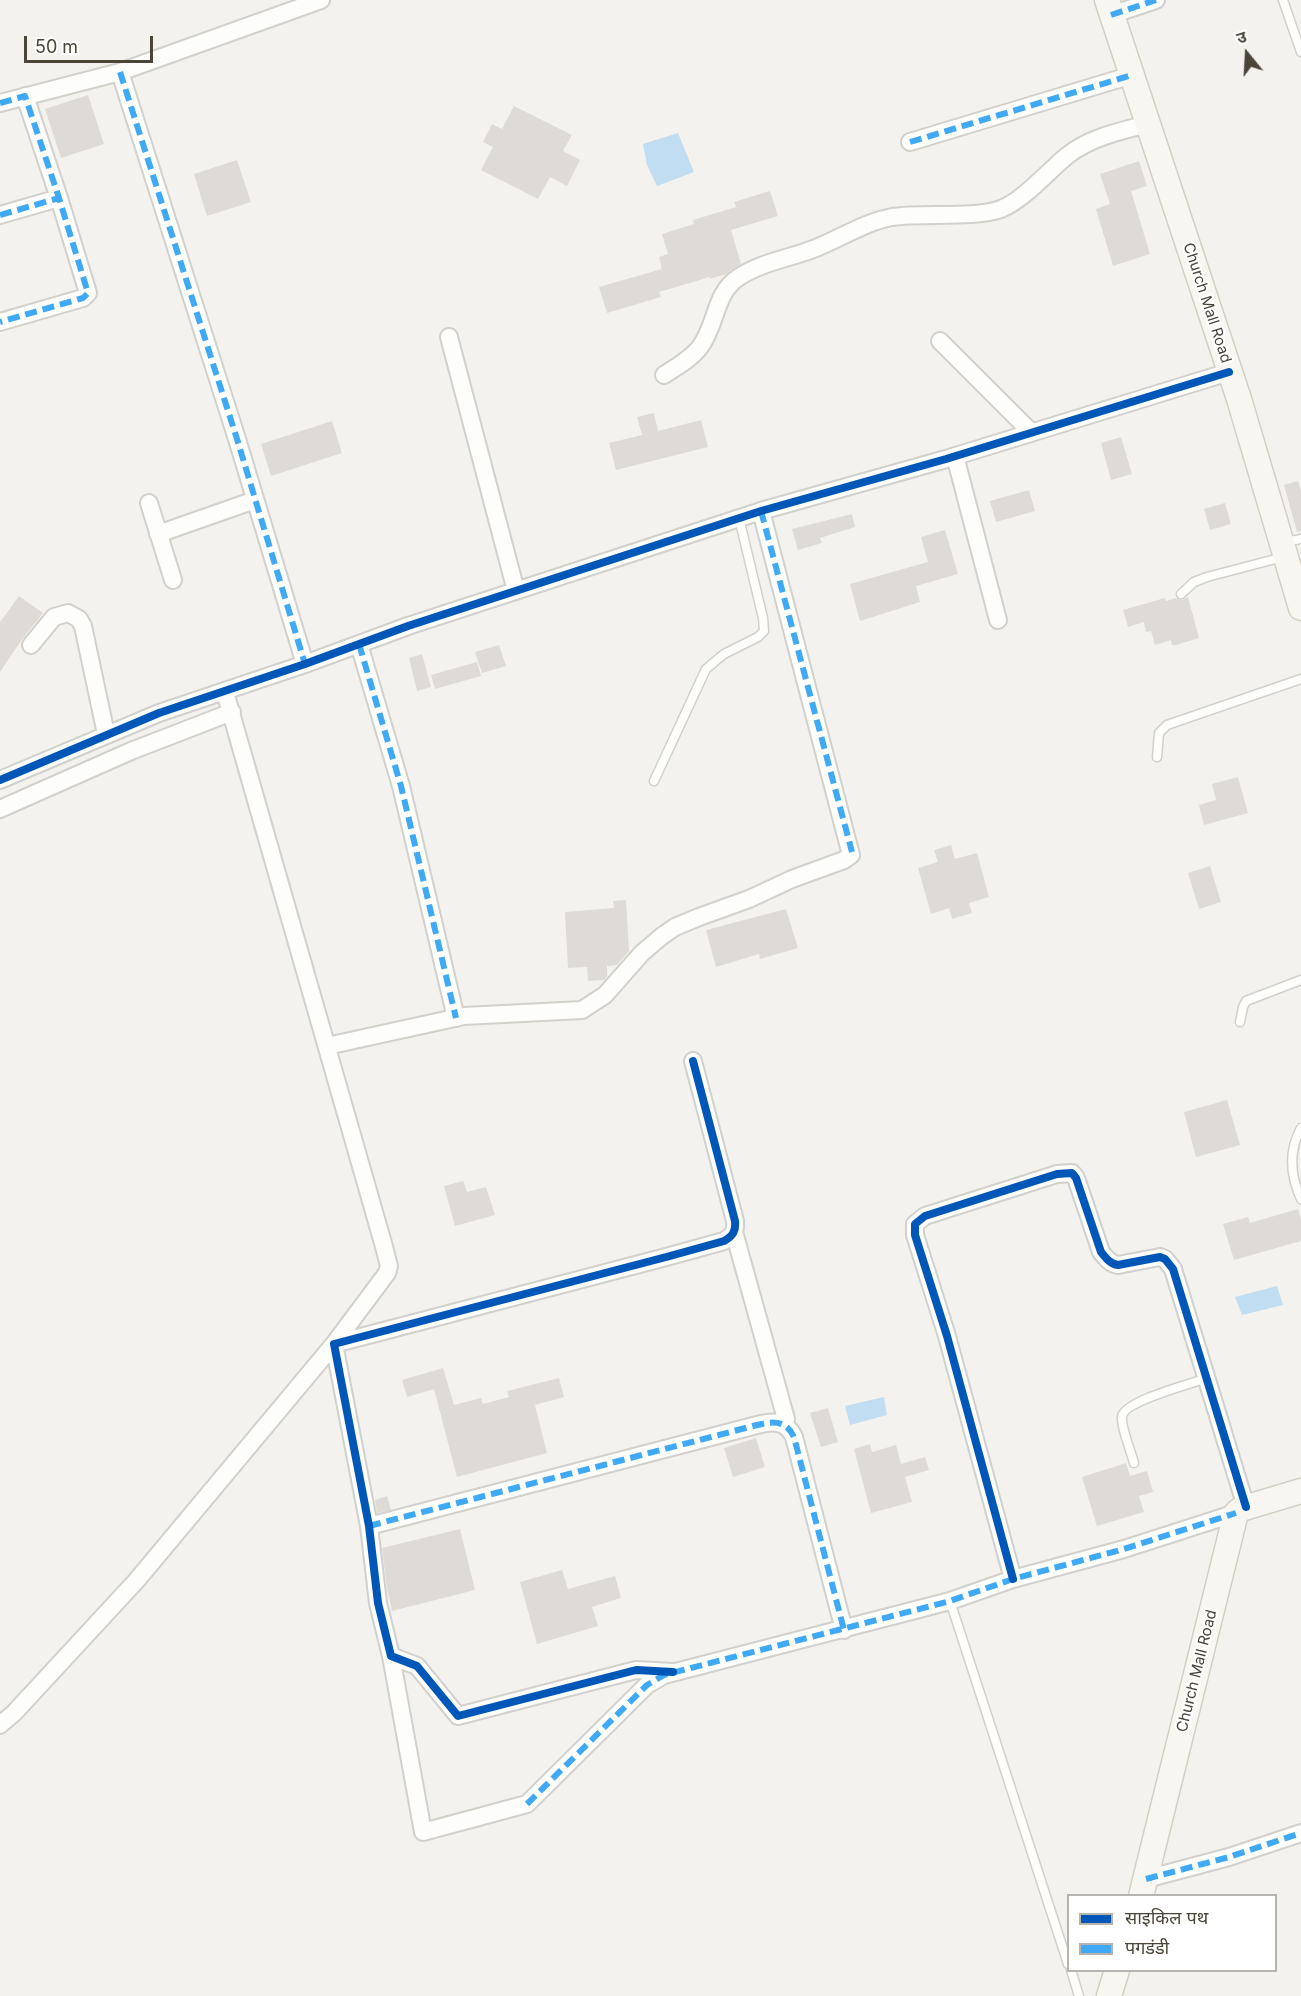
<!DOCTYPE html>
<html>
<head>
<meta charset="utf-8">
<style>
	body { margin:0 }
	#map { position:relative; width:1301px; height:1996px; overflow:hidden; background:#f4f2ee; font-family:Inter,"Noto Sans Devanagari",sans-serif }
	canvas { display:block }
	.legend { position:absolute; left:1067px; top:1894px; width:210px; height:78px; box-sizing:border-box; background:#fff; border:2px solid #b7b4b0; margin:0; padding:8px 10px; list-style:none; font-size:18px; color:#4b4439 }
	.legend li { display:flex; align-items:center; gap:12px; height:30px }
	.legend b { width:30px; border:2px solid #b7b4b0 }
	.north { position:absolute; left:1217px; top:24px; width:60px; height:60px; -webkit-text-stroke:4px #fff; paint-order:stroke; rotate:342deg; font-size:16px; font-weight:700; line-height:24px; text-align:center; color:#4b4439 }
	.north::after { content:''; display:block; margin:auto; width:21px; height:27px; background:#4b4439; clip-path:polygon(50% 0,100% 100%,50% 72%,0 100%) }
	.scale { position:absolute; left:24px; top:36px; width:129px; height:27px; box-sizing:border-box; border:3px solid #4b4439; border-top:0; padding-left:8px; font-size:18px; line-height:21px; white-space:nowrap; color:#4b4439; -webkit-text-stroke:4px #fff; paint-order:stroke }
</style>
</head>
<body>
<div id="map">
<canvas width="1301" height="1996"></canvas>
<ul class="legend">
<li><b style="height:8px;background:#0057b8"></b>साइकिल पथ</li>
<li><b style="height:8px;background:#3fa9f5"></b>पगडंडी</li>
</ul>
<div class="north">उ</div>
<div class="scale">50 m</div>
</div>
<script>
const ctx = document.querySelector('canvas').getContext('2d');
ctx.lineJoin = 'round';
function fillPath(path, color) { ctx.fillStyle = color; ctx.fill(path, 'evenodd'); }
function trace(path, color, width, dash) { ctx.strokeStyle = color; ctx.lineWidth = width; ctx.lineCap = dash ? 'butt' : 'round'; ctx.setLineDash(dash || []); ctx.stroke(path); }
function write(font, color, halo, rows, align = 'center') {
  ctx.font = font + ' Inter,sans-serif'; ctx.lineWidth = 4.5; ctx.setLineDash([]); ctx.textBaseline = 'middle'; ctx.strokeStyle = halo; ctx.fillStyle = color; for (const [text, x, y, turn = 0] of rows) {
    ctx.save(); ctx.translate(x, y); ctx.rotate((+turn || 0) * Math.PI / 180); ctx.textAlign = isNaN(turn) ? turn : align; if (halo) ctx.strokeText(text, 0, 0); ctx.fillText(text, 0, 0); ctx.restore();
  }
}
const water = new Path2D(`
	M678 133 694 172 657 186 647 165 643 144Z
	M1277 1286 1283 1305 1242 1315 1235 1297Z
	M884 1397 887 1415 850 1425 845 1406Z`);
const building = new Path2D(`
	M88 95 104 144 61 158 45 109Z
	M514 106 572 135 563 151 580 160 567 186 550 177 538 199 481 170 493 147 483 142 492 124 502 129Z
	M237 160 251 202 207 216 194 174Z
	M1139 161 1147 186 1131 191 1150 254 1113 266 1096 209 1110 204 1100 174Z
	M770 191 778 216 731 230 741 264 726 274 710 279V277L659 292 661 297 607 313 599 287 662 269 659 257 668 254 662 234 694 224 693 220 736 207 734 202Z
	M654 413 658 431 701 420 708 447 616 470 609 443 642 435 637 417Z
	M332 421 342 453 271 476 261 444Z
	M1121 437 1132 474 1111 480 1101 443Z
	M1298 481 1301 491V531L1297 532 1284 485Z
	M1029 490 1035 511 996 522 990 501Z
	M1225 503 1231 524 1210 530 1204 509Z
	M852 514 855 527 820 538 822 543 798 550 792 529Z
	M945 530 958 574 916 586 920 602 860 621 850 584 928 562 921 537Z
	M19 596 43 613 23 638 0 672V622Z
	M1188 597 1199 638 1176 645H1172L1171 640 1155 645 1151 631 1146 632 1144 622 1128 627 1123 610 1165 598 1166 601 1176 598 1182 600Z
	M499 645 506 666 482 673 475 652Z
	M422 654 431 687 417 691 409 658Z
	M477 662 481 676 435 689 431 675Z
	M1238 777 1248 813 1204 825 1199 805 1216 800 1212 784Z
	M951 845 955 859 977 853 989 897 969 903 972 913 952 919 949 908 931 914 918 868 938 862 934 850Z
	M1210 866 1221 902 1199 909 1188 873Z
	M626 900 629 951 617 965 607 966V976L604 980 588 981 587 967 568 968 565 912 614 908 613 901Z
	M786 909 798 948 760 959 759 954 716 967 706 930Z
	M1227 1100 1240 1145 1196 1157 1184 1112Z
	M463 1181 467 1192 486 1187 495 1215 455 1226 444 1186Z
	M1298 1209 1301 1220V1241L1234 1260 1223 1224 1248 1217 1250 1223Z
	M443 1368 454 1405 481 1398 483 1404 509 1397 507 1391 559 1378 564 1397 535 1405 547 1453 457 1477 434 1389 407 1397 402 1380Z
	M828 1408 838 1442 821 1447 810 1413Z
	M756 1438 765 1467 733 1477 724 1448Z
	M870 1444 872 1452 896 1445 901 1464 925 1457 929 1470 905 1477 912 1502 871 1513 854 1449Z
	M1126 1463 1130 1476 1147 1471 1153 1492 1139 1496 1144 1512 1097 1526 1082 1477Z
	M387 1496 391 1510 377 1513 375 1500Z
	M460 1529 475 1590 392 1611 387 1589 382 1548Z
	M562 1570 568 1589 615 1576 621 1598 592 1607 598 1626 537 1644 520 1582Z`);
const lane = new Path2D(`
	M1283 0 1301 52
	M1285 542 1301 539
	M1181 594 1194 582 1207 577 1283 557
	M1157 757 1159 733 1167 725 1301 679
	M654 781 706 669 724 654 758 637 764 631 763 618 739 518
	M1240 1022 1243 1007 1246 1001 1301 980
	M1301 1128C1288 1152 1290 1175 1301 1199
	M1134 1463C1131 1451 1121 1428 1122 1417 1123 1401 1191 1384 1207 1378
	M950 1601 1068 1964
	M1071 1970 1079 1996`);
const street = new Path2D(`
	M1111 15 1156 0
	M120 72 237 439 305 664
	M0 103 120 72 321 0
	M910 142 1132 75
	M0 215 59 198
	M0 322 83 298 88 293 59 198 25 96
	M449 337 516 591
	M940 341 1031 432
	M664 375C676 367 691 359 700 347 717 325 714 293 739 277 762 262 791 258 816 248 841 238 865 222 892 217 924 212 972 219 1001 209 1025 199 1048 171 1068 155 1091 137 1121 131 1148 124
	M955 456 998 620
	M149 503 173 580
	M158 534 255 500
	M359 644 401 786 456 1018
	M31 645 54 617 68 613 79 619 83 626 106 734
	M0 780 159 713 305 664 408 626 761 511 946 459 1229 372
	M0 809 131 751 232 712
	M327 1046 464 1016 582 1010 605 995 642 953 662 936 675 927 699 917 749 899 792 879 844 860 851 855 761 511
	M734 1232 786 1419
	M369 1526 757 1425C773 1421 786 1420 794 1437L844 1630
	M1013 1579 947 1336 915 1235V1224L925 1216 1057 1174 1072 1173 1076 1178 1101 1252C1106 1258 1110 1264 1118 1265L1160 1257 1165 1259 1173 1269 1246 1507
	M391 1656 423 1832 527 1804 647 1685 664 1675 950 1601 1013 1579 1124 1549 1236 1513
	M673 1672 636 1670 458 1716 417 1666 391 1656 378 1603 369 1526 334 1344 670 1256 724 1241C733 1236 736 1231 735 1221L693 1061
	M0 1725 14 1713 137 1580 334 1344 387 1273 389 1266 383 1243 225 692
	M1146 1879 1229 1857 1301 1833`);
const secondary = new Path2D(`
	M1107 0 1239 399 1301 608
	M1141 1896 1236 1513 1241 1509 1301 1491
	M1109 1996 1117 1970`);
const quiet = new Path2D(`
	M1111 15 1156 0
	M120 72 237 439 305 664
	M0 103 25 96 59 198 88 293 83 298 0 322
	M910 142 1132 75
	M0 215 59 198
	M761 511 852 852
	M359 644 401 786 456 1018
	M369 1526 757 1425C773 1421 786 1420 794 1437L844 1630
	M527 1804 647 1685 664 1675 950 1601 1013 1579 1124 1549 1236 1513
	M1146 1879 1229 1857 1301 1833`);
const cycleway = new Path2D(`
	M0 780 159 713 305 664 408 626 761 511 946 459 1229 372
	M1013 1579 947 1336 915 1235V1224L925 1216 1057 1174 1072 1173 1076 1178 1101 1252C1106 1258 1110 1264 1118 1265L1160 1257 1165 1259 1173 1269 1246 1507
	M673 1672 636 1670 458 1716 417 1666 391 1656 378 1603 369 1526 334 1344 670 1256 724 1241C733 1236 736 1231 735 1221L693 1061`);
const streetNames = [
	["Church Mall Road",1207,303,72],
	["Church Mall Road",1197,1671,-76]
];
fillPath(water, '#c0ddf1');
fillPath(building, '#dedbd6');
trace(lane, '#d2d0cb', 11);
trace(street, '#d2d0cb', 20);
trace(secondary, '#d3cfc5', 27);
trace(lane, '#fdfdfc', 8);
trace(street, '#fdfdfc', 16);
trace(secondary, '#f7f6f1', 24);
trace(quiet, '#3fa9f5', 6, [12, 6]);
trace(cycleway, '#0057b8', 8);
write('15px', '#4b4439', '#fff', streetNames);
</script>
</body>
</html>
